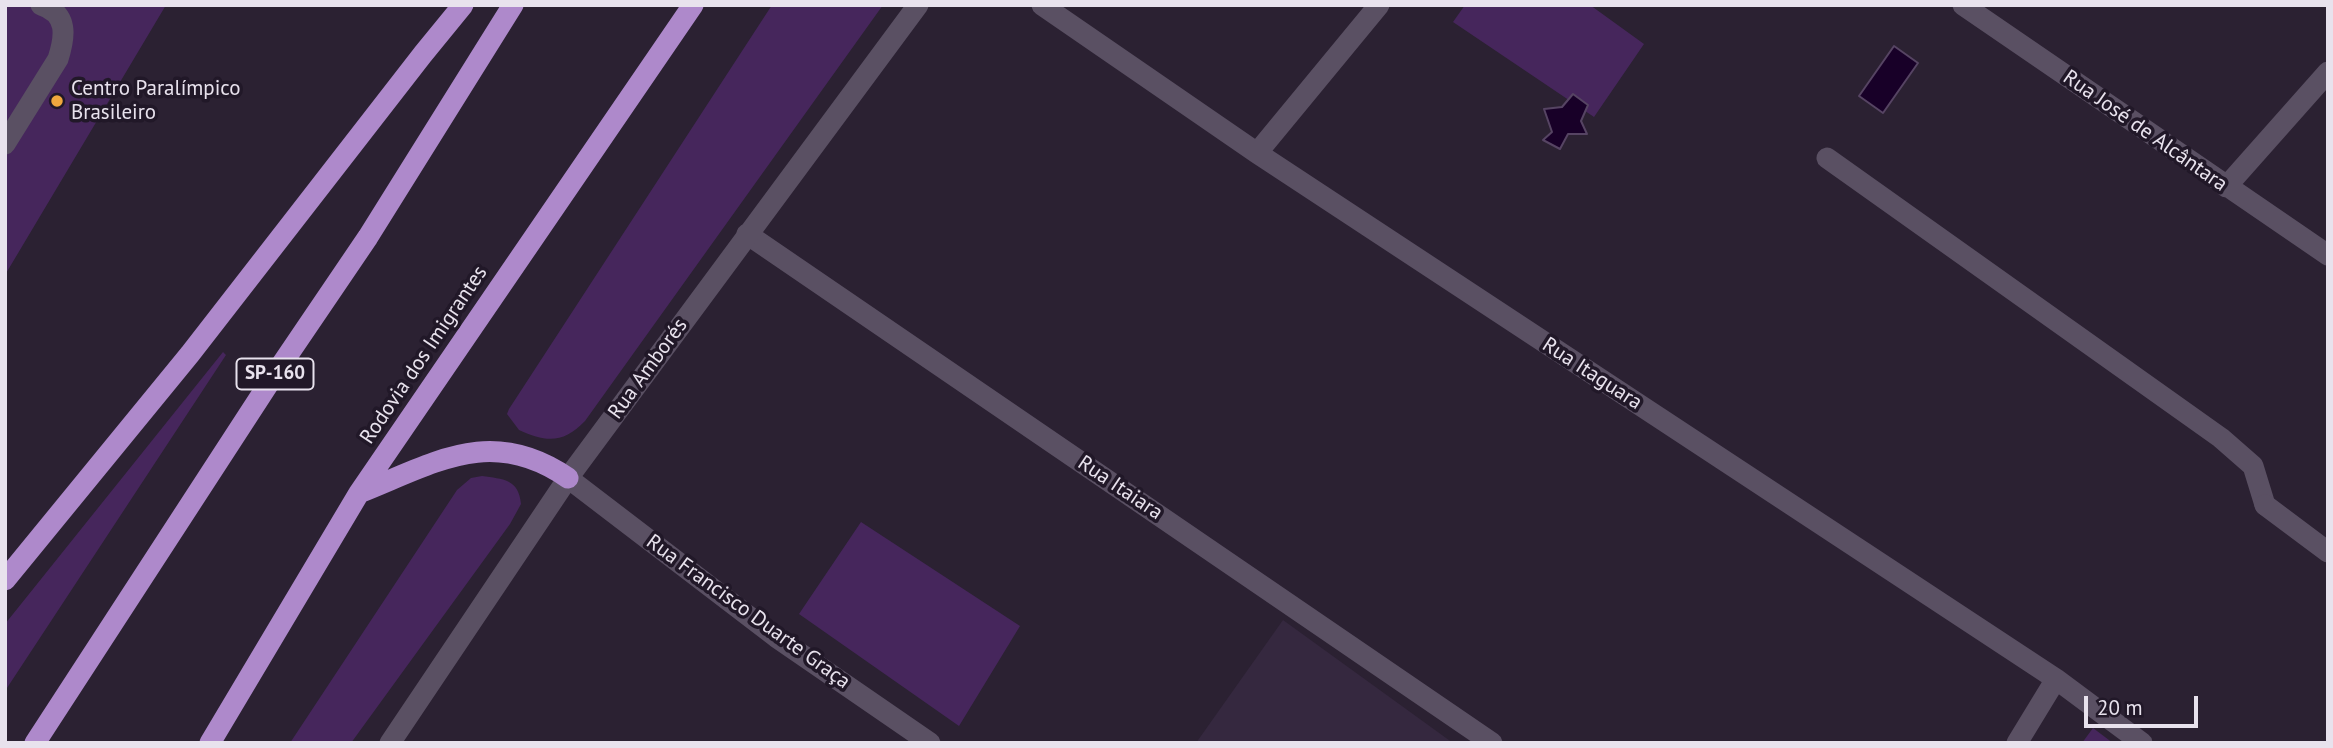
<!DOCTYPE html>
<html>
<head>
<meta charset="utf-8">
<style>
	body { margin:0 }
	#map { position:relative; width:2333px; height:748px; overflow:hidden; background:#2b2132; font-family:"PT Sans",sans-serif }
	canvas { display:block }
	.frame { position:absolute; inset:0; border:7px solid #e8e2ed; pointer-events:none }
	.scale { position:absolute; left:2084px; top:696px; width:114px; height:32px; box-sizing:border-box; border:4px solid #e8e2ed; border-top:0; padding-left:9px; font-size:21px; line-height:24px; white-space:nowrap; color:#e8e2ed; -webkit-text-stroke:5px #211828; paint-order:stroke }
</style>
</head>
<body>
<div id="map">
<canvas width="2333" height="748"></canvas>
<div class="frame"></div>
<div class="scale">20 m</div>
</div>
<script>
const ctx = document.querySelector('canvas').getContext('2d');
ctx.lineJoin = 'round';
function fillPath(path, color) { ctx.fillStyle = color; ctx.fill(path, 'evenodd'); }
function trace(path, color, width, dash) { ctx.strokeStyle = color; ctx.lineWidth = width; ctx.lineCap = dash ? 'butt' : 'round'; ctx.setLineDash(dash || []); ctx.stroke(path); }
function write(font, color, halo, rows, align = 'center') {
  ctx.font = font + ' "PT Sans",sans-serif'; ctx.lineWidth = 7; ctx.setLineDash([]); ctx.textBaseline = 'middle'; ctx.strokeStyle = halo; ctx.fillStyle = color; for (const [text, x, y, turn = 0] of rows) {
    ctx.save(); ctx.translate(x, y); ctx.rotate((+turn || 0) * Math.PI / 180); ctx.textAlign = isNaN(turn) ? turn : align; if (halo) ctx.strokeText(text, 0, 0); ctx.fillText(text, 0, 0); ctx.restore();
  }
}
const built = new Path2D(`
	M1283 620 1453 743H1196Z`);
const green = new Path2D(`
	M5 5H166L5 275Z
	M772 5H883L585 421C564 443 547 443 519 430L507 414 509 409Z
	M1465 5H1590L1644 44 1594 117 1453 22Z
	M223 352 226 355 5 691V624Z
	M482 476C503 479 519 479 521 504L510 524 351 743H290L457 490 471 478Z
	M861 522 1020 626 959 726 799 614Z
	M2093 728 2113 743H2082Z`);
const water = new Path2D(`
	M1894 46 1918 63 1883 113 1859 96Z
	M1573 94 1588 105 1581 121 1587 134H1568L1560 149 1543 140 1552 132 1544 109 1562 107Z`);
const service = new Path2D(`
	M5 144 58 59C65 37 69 14 41 5
	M1827 158 2221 438 2253 466 2265 505`);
const minor = new Path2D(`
	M1042 5 1257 153 2056 679 2142 743
	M1963 5 2328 255
	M1257 153 1379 5
	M2226 187 2328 72
	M747 234 1492 743
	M2265 505 2328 552
	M390 743 568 478
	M2017 743 2056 679`);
const tertiary = new Path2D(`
	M918 5 568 478 776 637 930 743`);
const motorway = new Path2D(`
	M359 493C435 463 491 425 568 478
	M5 580 190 354 423 54 463 5
	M35 743 273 377 368 237 513 5
	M210 743 359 493 693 5`);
const markers = [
	[57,101,7,"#efa73e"]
];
const shields = [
	[275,374,77]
];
const shieldNames = [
	["SP-160",275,374]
];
const poiNames = [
	["Centro Paralímpico",71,89],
	["Brasileiro",71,113]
];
const streetNames = [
	["Rua José de Alcântara",2145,131,35],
	["Rodovia dos Imigrantes",424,355,-56],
	["Rua Amborés",648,369,-54],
	["Rua Itaguara",1592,374,33],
	["Rua Itaiara",1120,488,34],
	["Rua Francisco Duarte Graça",748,612,36]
];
fillPath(built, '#35283f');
fillPath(green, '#46265c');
fillPath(water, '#180028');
trace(water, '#564463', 2);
trace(service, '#5a5063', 21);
trace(minor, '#5a5063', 21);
trace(tertiary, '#5a5063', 21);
trace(motorway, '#ae89cb', 21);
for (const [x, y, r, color] of markers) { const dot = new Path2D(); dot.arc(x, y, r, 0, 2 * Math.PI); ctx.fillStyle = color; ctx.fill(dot); trace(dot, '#211828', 2.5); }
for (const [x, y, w] of shields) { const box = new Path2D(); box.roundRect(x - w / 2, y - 15.5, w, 31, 5); ctx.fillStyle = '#211828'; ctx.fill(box); trace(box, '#e8e2ed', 2); }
write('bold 19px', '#e8e2ed', null, shieldNames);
write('21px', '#e8e2ed', '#211828', poiNames, 'left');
write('21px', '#e8e2ed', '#211828', streetNames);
</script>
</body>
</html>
